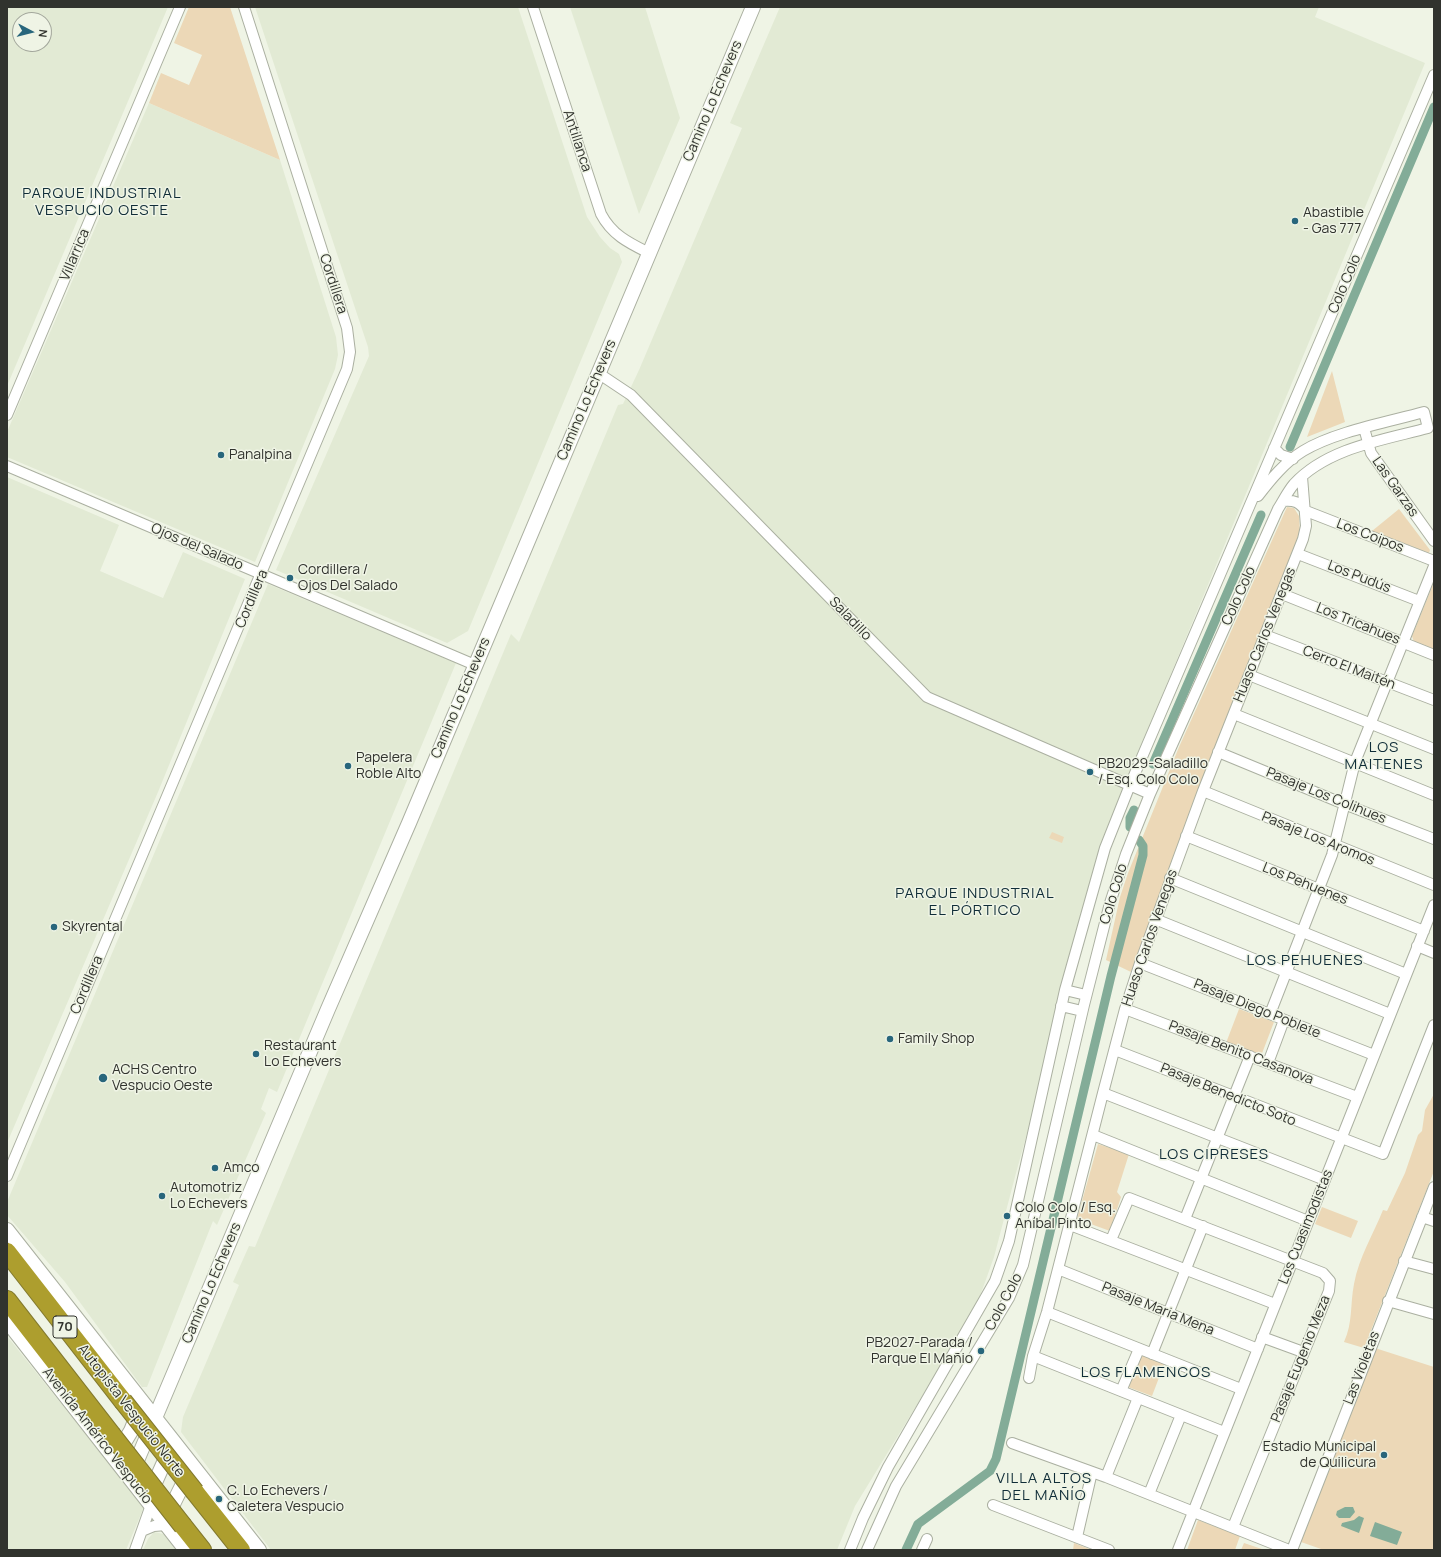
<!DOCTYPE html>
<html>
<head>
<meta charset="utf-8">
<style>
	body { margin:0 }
	#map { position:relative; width:1441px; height:1557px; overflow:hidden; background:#eff4e5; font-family:Manrope,sans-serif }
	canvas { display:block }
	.frame { position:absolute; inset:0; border:8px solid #31332e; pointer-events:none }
	.north { position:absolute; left:12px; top:12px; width:40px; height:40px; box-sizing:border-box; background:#eff4e5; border:1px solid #a3a79c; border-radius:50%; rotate:97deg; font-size:11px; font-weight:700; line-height:16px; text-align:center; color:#31332e }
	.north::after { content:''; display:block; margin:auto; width:14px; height:18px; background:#28667c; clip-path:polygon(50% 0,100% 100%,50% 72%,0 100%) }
</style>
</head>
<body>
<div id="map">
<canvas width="1441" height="1557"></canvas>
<div class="frame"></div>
<div class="north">N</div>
</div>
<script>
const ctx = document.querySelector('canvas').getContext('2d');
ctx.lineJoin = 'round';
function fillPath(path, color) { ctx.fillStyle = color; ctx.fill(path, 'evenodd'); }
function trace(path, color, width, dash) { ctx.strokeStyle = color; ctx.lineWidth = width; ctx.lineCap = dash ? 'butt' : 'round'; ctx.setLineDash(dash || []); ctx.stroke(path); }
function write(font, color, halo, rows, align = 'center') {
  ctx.font = font + ' Manrope,sans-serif'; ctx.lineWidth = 3; ctx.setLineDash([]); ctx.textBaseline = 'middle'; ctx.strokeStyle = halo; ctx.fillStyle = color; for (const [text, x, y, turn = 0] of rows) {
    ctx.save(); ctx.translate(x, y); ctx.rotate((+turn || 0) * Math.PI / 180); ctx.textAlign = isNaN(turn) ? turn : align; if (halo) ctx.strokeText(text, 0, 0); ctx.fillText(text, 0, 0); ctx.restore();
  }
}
const built = new Path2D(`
	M7 7H168L7 386ZM20 20H44V44H20Z
	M255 7H518L587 217 600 237 610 248 619 254 622 262 468 631 447 643 276 570 369 356 368 347Z
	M570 7H645L680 118 639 214Z
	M780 7H1319L1315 17 1425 63 1121 794 1016 1173 994 1257 975 1310 855 1506 837 1550H271L181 1432 183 1417 239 1285 233 1282 249 1246 255 1247 511 634 519 642 618 405 623 404 639 370 742 128 730 123Z
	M149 103 280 160 336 337 338 355 335 369 255 562 7 457V432Z
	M7 477 119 525 100 571 163 598 183 552 245 579 158 792 7 1143Z
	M268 584 456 663 277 1092 269 1088 261 1109 266 1113 217 1225 213 1221 147 1387H142L65 1282 7 1215V1202Z
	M7 1336 144 1507 126 1550H7Z
	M154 1532 168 1535 178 1550H143L148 1539Z`);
const green = new Path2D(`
	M189 7H230L280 160 149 103 161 73 189 85 202 55 174 43Z
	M1332 371 1345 422 1307 437Z
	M1287 507 1294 508 1299 516 1300 534 1131 972 1106 960 1120 897 1128 873 1179 747Z
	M1399 509 1430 550 1429 553 1372 531Z
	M1434 582V649L1414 642 1412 636Z
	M1052 832 1064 837 1062 843 1049 838Z
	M1239 1009 1274 1022 1261 1056 1226 1043Z
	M1434 1094V1171L1364 1348 1344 1342C1353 1323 1350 1304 1354 1284 1359 1257 1373 1235 1383 1210L1387 1211 1405 1173 1418 1135 1422 1131 1425 1110Z
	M1098 1144 1129 1154 1117 1192 1121 1197 1110 1231 1077 1219Z
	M1322 1207 1358 1221 1351 1238 1315 1224Z
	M1375 1348 1434 1367V1550H1324L1301 1542Z
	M1141 1353 1165 1362 1152 1396 1128 1387Z
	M1198 1520 1240 1536 1235 1550H1187Z
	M1074 1543 1092 1550H1073Z
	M1244 1543 1265 1550H1241Z`);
const water = new Path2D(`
	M1345 1507H1353L1355 1512 1350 1518H1339L1336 1515 1337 1511Z
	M1359 1516 1364 1518 1359 1533 1341 1526 1342 1523 1354 1520Z
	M1375 1522 1402 1532 1397 1545 1370 1536Z`);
const canal = new Path2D(`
	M1290 447 1434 107
	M1153 764 1261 515
	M1130 827V818L1134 810
	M906 1550 918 1524 990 1471 996 1459 1111 976 1143 855V846L1139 840`);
const minor = new Path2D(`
	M533 7 601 214C612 235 629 243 649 253
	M598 373 631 395 927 697 1150 794
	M7 415 180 7
	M1364 428 1371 453 1434 541
	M1274 448 1281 455 1293 459
	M7 466 475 665
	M1283 501C1295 500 1299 502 1306 511
	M1306 511 1434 561
	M1298 554 1419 601
	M1282 594 1434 655
	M1265 635 1434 700
	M1249 675 1434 749
	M1234 714 1434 795
	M1218 752 1344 804 1434 839
	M1203 791 1434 885
	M1186 836 1424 931
	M1170 878 1406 974
	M1155 919 1390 1014
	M1417 946 1434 953
	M1140 963 1374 1055
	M1065 990 1086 995
	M1061 1006 1082 1011
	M1125 1009 1357 1097
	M1270 1014 1332 855 1355 762 1434 566
	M1115 1050 1383 1154 1434 1025
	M1268 1063 1284 1020
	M1103 1093 1325 1180
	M1093 1135 1308 1221
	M7 1176 347 369 350 352 347 328 244 7
	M1422 1217 1434 1221
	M1185 1219 1250 1056
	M1070 1225 1275 1304
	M1111 1240 1129 1198 1323 1273 1330 1281 1329 1291 1233 1527
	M1404 1261 1434 1269
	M1058 1269 1258 1349
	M1388 1301 1434 1314
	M1047 1312 1241 1389
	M1262 1337 1303 1352
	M1152 1354 1203 1226
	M1033 1356 1224 1432
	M1029 1378 1033 1356 1047 1312 1103 1093 1125 1009 1140 963 1203 791 1303 539 1306 526 1302 477
	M1121 1391 1139 1349
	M1012 1443 1106 1477 1289 1550
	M1106 1477 1138 1398
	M1149 1494 1181 1415
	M993 1505 1109 1550
	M142 1531 154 1526 166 1525
	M1077 1537 1092 1472
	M135 1550 151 1505
	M850 1550 863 1518 888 1467 995 1281 1009 1241 1065 990 1105 848 1130 785 1434 75
	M867 1550 896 1486 1009 1298 1023 1265 1084 1005 1110 903 1126 854 1150 794 1278 509C1283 501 1288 491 1294 484 1327 448 1383 440 1428 428L1424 412C1388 422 1334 432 1303 451 1285 462 1271 479 1258 496
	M922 1550 927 1539
	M1178 1550 1434 905
	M1292 1550 1434 1187`);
const secondary = new Path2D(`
	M7 1230 259 1550
	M7 1321 186 1550
	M117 1454 131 1431 139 1411
	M130 1477 328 1009 409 823 753 7
	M149 1496 170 1449
	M168 1518 174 1502 189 1472`);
const motorway = new Path2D(`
	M7 1252 123 1401
	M7 1300 111 1434
	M195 1492 241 1550
	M183 1526 202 1550`);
const motorwayBridge = new Path2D(`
	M123 1401 195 1492
	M111 1434 183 1526`);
const markers = [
	[1295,221,4,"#28667c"],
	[221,455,4,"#28667c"],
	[290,578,4,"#28667c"],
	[348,766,4,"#28667c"],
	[1090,772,4,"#28667c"],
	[54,927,4,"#28667c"],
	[890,1039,4,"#28667c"],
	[256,1054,4,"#28667c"],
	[103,1078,5,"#28667c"],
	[215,1168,4,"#28667c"],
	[162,1196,4,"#28667c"],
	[1007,1216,4,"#28667c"],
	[981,1351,4,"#28667c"],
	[1384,1455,4,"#28667c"],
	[219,1499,4,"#28667c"]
];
const shields = [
	[65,1327,24]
];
const shieldNames = [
	["70",65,1327]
];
const streetNames = [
	["Camino Lo Echevers",713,101,-67],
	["Antillanca",577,141,72],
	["Villarrica",75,255,-67],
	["Cordillera",333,284,72],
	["Colo Colo",1345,284,-67],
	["Camino Lo Echevers",587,400,-67],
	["Las Garzas",1395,487,55],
	["Los Coipos",1370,536,21],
	["Ojos del Salado",197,547,23],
	["Los Pudús",1359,577,21],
	["Colo Colo",1239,596,-66],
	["Cordillera",252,599,-67],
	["Saladillo",850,619,46],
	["Los Tricahues",1358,624,22],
	["Huaso Carlos Venegas",1265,635,-68],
	["Cerro El Maitén",1349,668,21],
	["Camino Lo Echevers",461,698,-67],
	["Pasaje Los Colihues",1326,796,22],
	["Pasaje Los Aromos",1318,839,22],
	["Los Pehuenes",1305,884,22],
	["Colo Colo",1114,894,-73],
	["Huaso Carlos Venegas",1150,938,-71],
	["Cordillera",87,985,-67],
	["Pasaje Diego Poblete",1257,1009,22],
	["Pasaje Benito Casanova",1241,1053,21],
	["Pasaje Benedicto Soto",1228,1095,22],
	["Los Cuasimodistas",1306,1227,-68],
	["Camino Lo Echevers",212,1283,-67],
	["Colo Colo",1004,1302,-62],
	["Pasaje Maria Mena",1158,1309,22],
	["Pasaje Eugenio Meza",1301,1359,-68],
	["Las Violetas",1362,1368,-69],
	["Autopista Vespucio Norte",131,1411,52],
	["Avenida Américo Vespucio",97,1436,52]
];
const poiNames = [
	["Abastible",1303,213],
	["- Gas 777",1303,229],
	["Panalpina",229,455],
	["Cordillera /",298,570],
	["Ojos Del Salado",298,586],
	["Papelera",356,758],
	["Roble Alto",356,774],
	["PB2029-Saladillo",1098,764],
	["/ Esq. Colo Colo",1098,780],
	["Skyrental",62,927],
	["Family Shop",898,1039],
	["Restaurant",264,1046],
	["Lo Echevers",264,1062],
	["ACHS Centro",112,1070],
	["Vespucio Oeste",112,1086],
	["Amco",223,1168],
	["Automotriz",170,1188],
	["Lo Echevers",170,1204],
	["Colo Colo / Esq.",1015,1208],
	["Aníbal Pinto",1015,1224],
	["PB2027-Parada /",973,1343,"right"],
	["Parque El Mañio",973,1359,"right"],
	["Estadio Municipal",1376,1447,"right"],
	["de Quilicura",1376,1463,"right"],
	["C. Lo Echevers /",227,1491],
	["Caletera Vespucio",227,1507]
];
const neighbourhoodNames = [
	["PARQUE INDUSTRIAL",102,194],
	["VESPUCIO OESTE",102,211],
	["LOS",1384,748],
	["MAITENES",1384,765],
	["PARQUE INDUSTRIAL",975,894],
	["EL PÓRTICO",975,911],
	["LOS PEHUENES",1305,961],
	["LOS CIPRESES",1214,1155],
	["LOS FLAMENCOS",1146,1373],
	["VILLA ALTOS",1044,1479],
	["DEL MAÑÍO",1044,1496]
];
fillPath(built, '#e2ead4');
fillPath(green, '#ecd8b7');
fillPath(water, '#83ac98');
trace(canal, '#83ac98', 9);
trace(minor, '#abb0a1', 12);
trace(secondary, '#abb0a1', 16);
trace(motorway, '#82792e', 20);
trace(minor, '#fff', 10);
trace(secondary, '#fff', 14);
trace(motorway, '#ad9e2e', 18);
trace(motorwayBridge, '#82792e', 20, []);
trace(motorwayBridge, '#ad9e2e', 18);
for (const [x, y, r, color] of markers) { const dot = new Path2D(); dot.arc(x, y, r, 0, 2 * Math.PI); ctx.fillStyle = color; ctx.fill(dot); trace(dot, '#eff4e5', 1.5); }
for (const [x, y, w] of shields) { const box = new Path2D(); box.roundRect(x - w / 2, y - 11, w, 22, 3); ctx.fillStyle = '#eff4e5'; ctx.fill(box); trace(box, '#31332e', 1); }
write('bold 13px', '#31332e', null, shieldNames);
write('14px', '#31332e', '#eff4e5', streetNames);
write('14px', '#31332e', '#eff4e5', poiNames, 'left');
ctx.letterSpacing = '1px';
write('15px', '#102d38', '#eff4e5', neighbourhoodNames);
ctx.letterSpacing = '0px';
</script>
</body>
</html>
